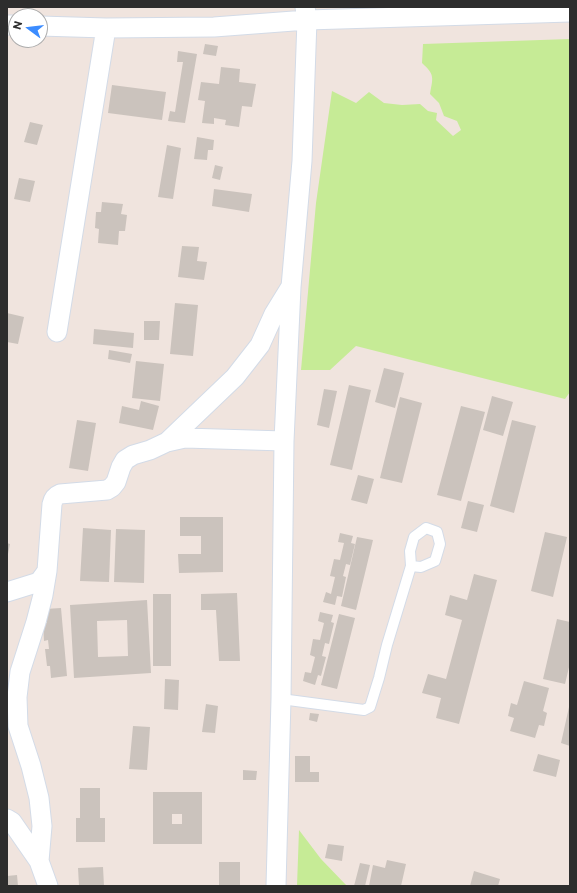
<!DOCTYPE html>
<html>
<head>
<meta charset="utf-8">
<style>
	body { margin:0 }
	#map { position:relative; width:577px; height:893px; overflow:hidden; background:#f0e4de; font-family:Commissioner,sans-serif }
	canvas { display:block }
	.frame { position:absolute; inset:0; border:8px solid #2d2d2d; pointer-events:none }
	.north { position:absolute; left:8px; top:8px; width:40px; height:40px; box-sizing:border-box; background:#fff; border:1px solid #ababab; border-radius:50%; rotate:285deg; font-size:11px; font-weight:700; line-height:16px; text-align:center; color:#2d2d2d }
	.north::after { content:''; display:block; margin:auto; width:14px; height:18px; background:#3c8cff; clip-path:polygon(50% 0,100% 100%,50% 72%,0 100%) }
</style>
</head>
<body>
<div id="map">
<canvas width="577" height="893"></canvas>
<div class="frame"></div>
<div class="north">N</div>
</div>
<script>
const ctx = document.querySelector('canvas').getContext('2d');
ctx.lineJoin = 'round';
function fillPath(path, color) { ctx.fillStyle = color; ctx.fill(path, 'evenodd'); }
function trace(path, color, width, dash) { ctx.strokeStyle = color; ctx.lineWidth = width; ctx.lineCap = dash ? 'butt' : 'round'; ctx.setLineDash(dash || []); ctx.stroke(path); }
const green = new Path2D(`
	M570 39V392L565 399 356 346 330 370H301L316 203 332 91 356 103 369 92 384 103 402 105 420 104 428 111 437 113 436 120 453 136 461 130 457 121 444 116 439 103 430 94C433 77 435 75 422 63L423 44Z
	M299 830 321 859 347 886H297Z`);
const building = new Path2D(`
	M205 44 218 46 216 56 203 54Z
	M178 51 197 54 185 123 168 121 170 111 175 112 183 62H177Z
	M221 67 240 69 239 82 256 84 252 107 242 106 239 127 225 125 226 120 214 118V124L202 123 205 101 198 100 201 82 219 84Z
	M112 85 166 92 162 120 108 113Z
	M30 122 43 125 37 145 24 142Z
	M197 137 214 140 213 150H208L207 160 194 159Z
	M167 145 181 148 173 199 158 197Z
	M215 165 223 167 220 180 212 178Z
	M19 178 35 181 30 202 14 199Z
	M214 189 252 194 249 212 212 206Z
	M102 202 123 204 121 214 127 215 125 231H119L118 245 98 243 99 229 95 228 96 212H101Z
	M182 246 199 247 197 261 207 262 204 280 178 277Z
	M175 303 198 305 193 356 170 354Z
	M7 313 24 317 18 344 7 342Z
	M144 321H160L159 340H144Z
	M94 329 134 333 133 348 93 344Z
	M109 350 132 354 130 363 108 359Z
	M136 361 164 364 160 401 132 398Z
	M384 368 404 373 395 408 375 402Z
	M349 385 371 390 352 470 330 465Z
	M324 389 337 391 329 428 317 425Z
	M492 396 513 402 503 436 483 430Z
	M400 397 422 403 402 483 380 478Z
	M141 401 159 406 153 430 119 423 122 406 139 410Z
	M461 406 485 412 461 501 437 495Z
	M77 420 96 423 88 471 69 468Z
	M512 420 536 426 514 513 490 506Z
	M358 475 374 479 367 504 351 500Z
	M468 501 484 505 477 532 461 528Z
	M180 517H223V572L179 573 178 554H201V536H180Z
	M83 528 111 530 109 582 80 581Z
	M116 529 145 530 144 583 114 582Z
	M545 532 567 537 553 597 531 591Z
	M340 533 353 536 351 543 355 544 350 565 346 564 343 576 346 577 342 597 337 596 335 605 323 602 326 592 331 594 335 577 330 576 334 559 340 560 344 543 338 542Z
	M357 537 373 540 356 610 341 606Z
	M7 543 10 544 8 554H7Z
	M474 574 497 580 459 724 436 718 441 698 422 693 428 674 446 679 462 620 445 615 450 595 467 600Z
	M237 593 240 661H219L216 610H201V594Z
	M153 594H171V666H153Z
	M147 600 151 673 74 678 70 605ZM127 620 128 656 98 657 97 621Z
	M61 608 67 676 51 678 50 666H47L45 649H49L48 640 44 641 43 623H47L45 609Z
	M320 612 333 615 331 622 334 623 329 644 325 643 322 656 326 657 321 676 318 675 315 685 303 681 305 672 311 673 315 657 310 655 313 639 320 640 324 623 318 621Z
	M339 614 355 618 337 689 321 685Z
	M557 619 570 622V663L565 684 543 679Z
	M165 679 179 680 178 710 164 709Z
	M524 681 549 688 543 711 547 713 544 726 539 725 535 738 510 731 514 718 508 716 511 703 517 705Z
	M206 704 218 706 215 733 202 732Z
	M569 707H570V746L561 743Z
	M310 713 319 714 317 722 309 720Z
	M133 726 150 727 147 770 129 769Z
	M538 754 560 760 556 777 533 771Z
	M295 756H310V772H319V782H295Z
	M243 770 257 771 256 780H243Z
	M80 788H100V818H105V842H76V818H80Z
	M153 792H202V844H153ZM172 814H182V824H172Z
	M328 844 344 846 342 861 325 858Z
	M387 860 406 864 401 886H369L373 865 385 868Z
	M219 862H240V886H219Z
	M360 863 370 865 365 886H354Z
	M103 867 104 886H79L78 868Z
	M474 871 500 879 498 886H470Z
	M17 875 18 886H7V876Z`);
const service = new Path2D(`
	M281 699 364 710 370 707 379 678 387 645 411 566 410 551 414 537 426 528 437 532 440 544 435 561 421 567 411 566`);
const minor = new Path2D(`
	M7 25H16
	M40 26 106 28 214 27 307 20 570 12
	M57 332 106 28
	M167 442 235 377 260 345 274 314 290 288
	M7 592 39 582 47 571
	M7 819 12 822 39 861 48 886
	M39 861 42 826 39 798 31 766 18 726 17 697 20 672 36 622 43 595 47 571 52 504C53 499 55 496 60 494L107 490 112 487 116 482 121 467 125 460 133 455 150 450 167 442 185 438 284 441
	M276 886 281 699 284 441 291 287 302 161 307 20 305 7`);
fillPath(green, '#c6eb96');
fillPath(building, '#cbc3bd');
trace(service, '#d3dbe7', 12);
trace(minor, '#d3dbe7', 21);
trace(service, '#fff', 10);
trace(minor, '#fff', 19);
</script>
</body>
</html>
